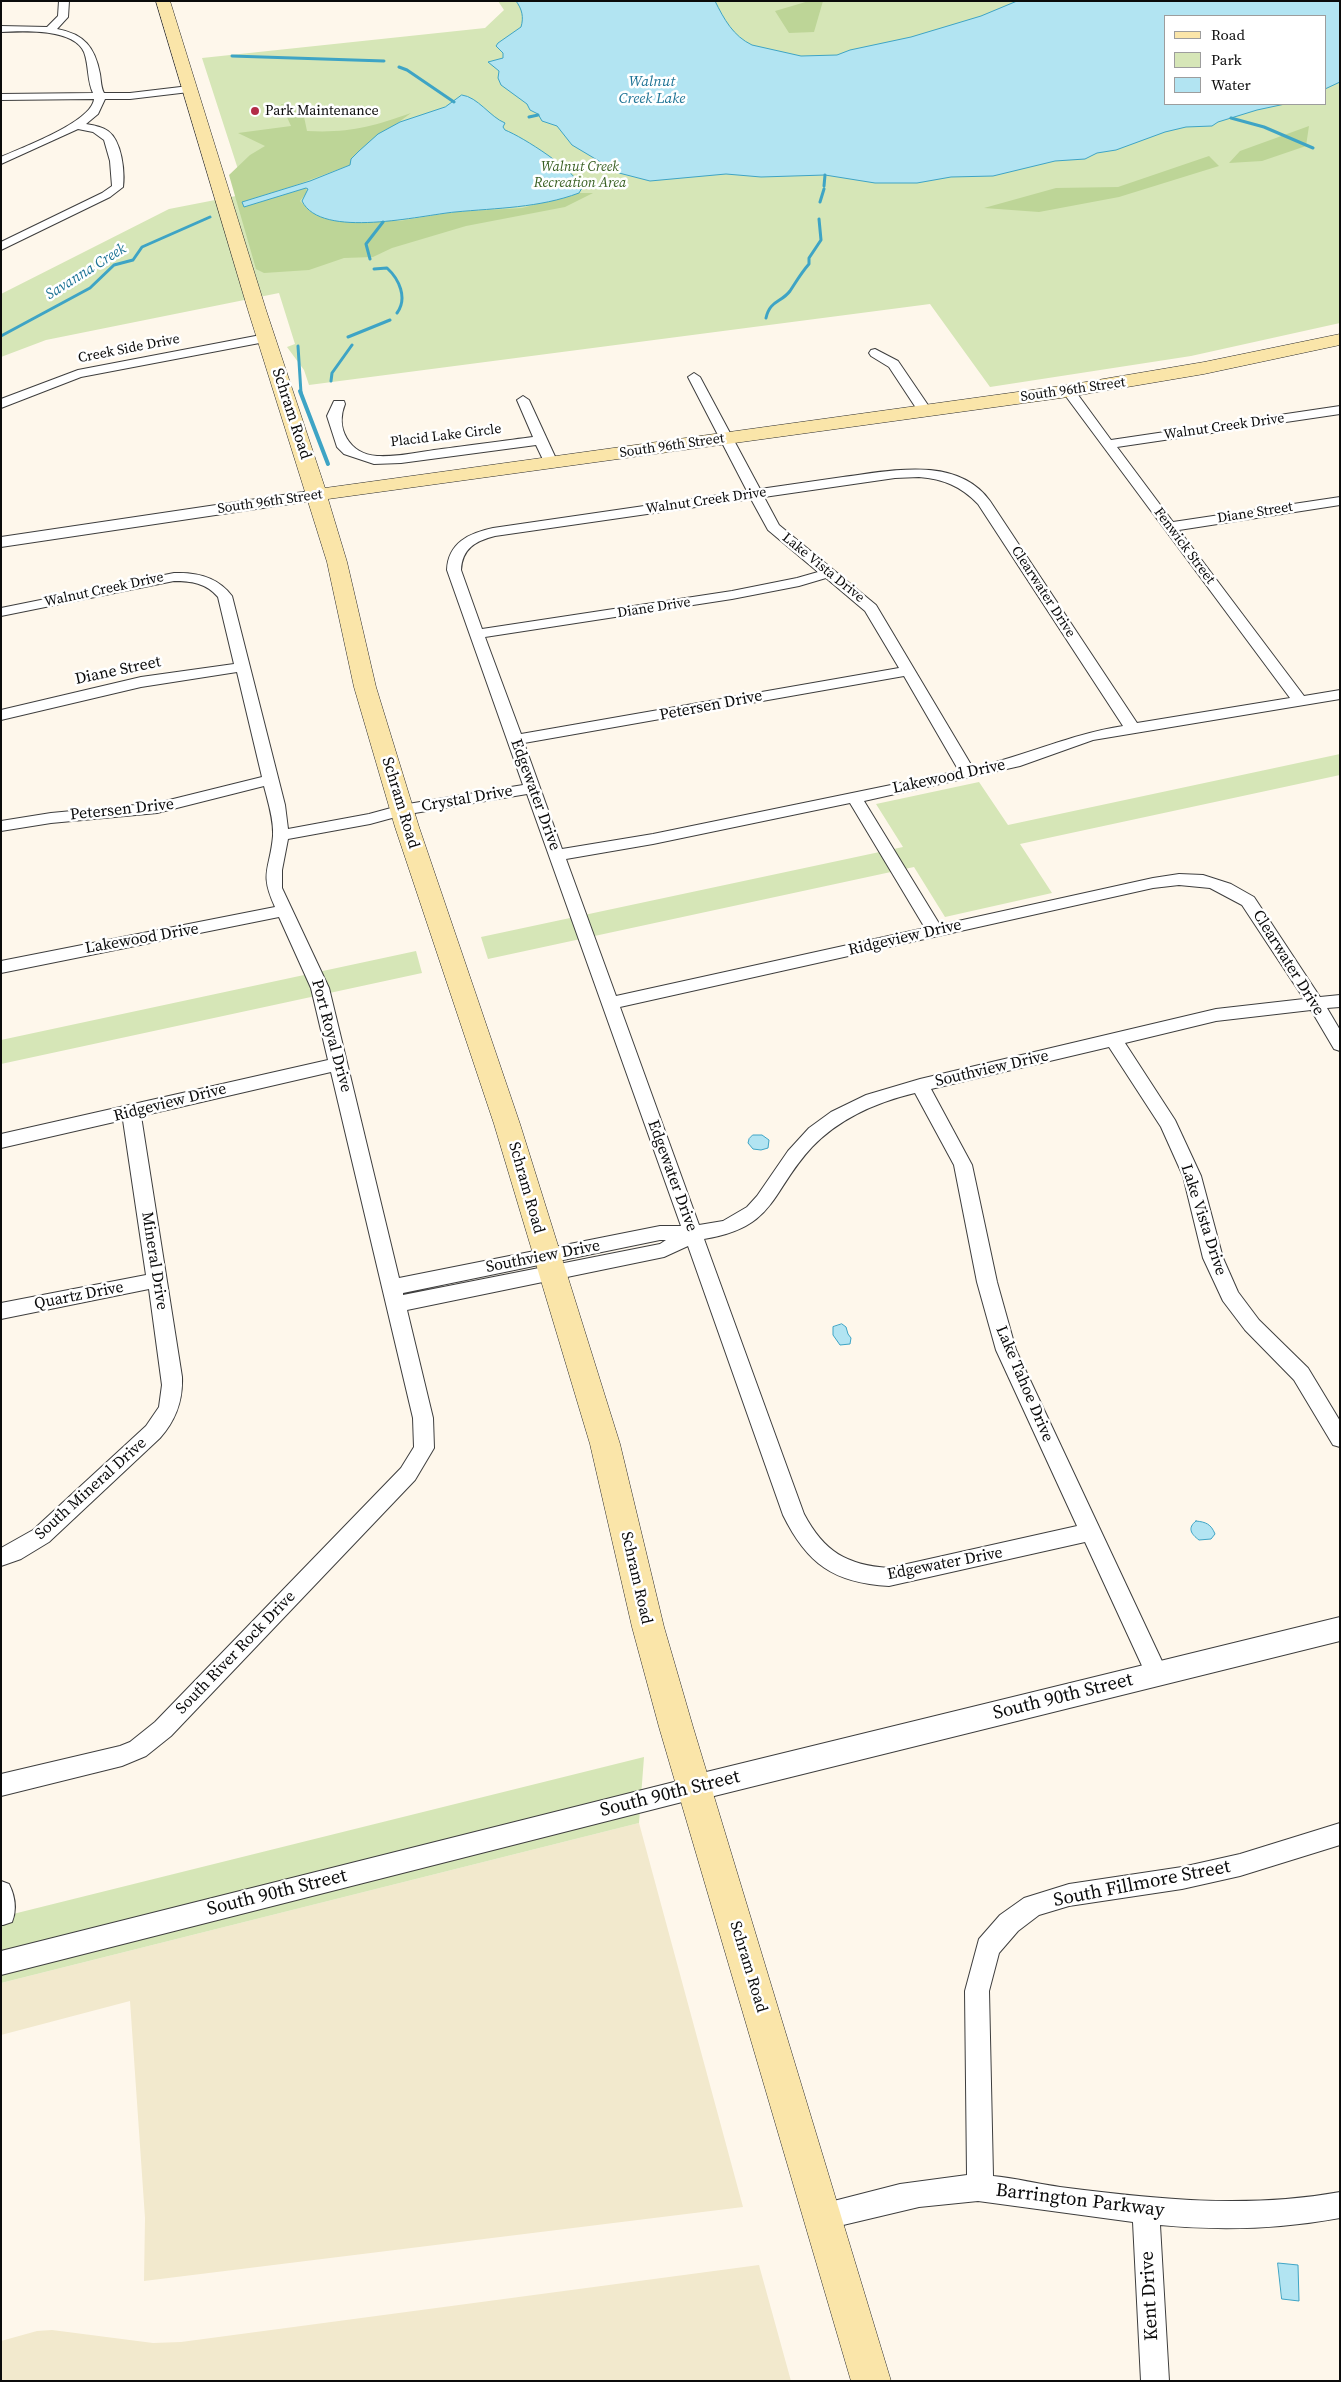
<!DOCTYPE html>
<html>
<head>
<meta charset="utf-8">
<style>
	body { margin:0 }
	#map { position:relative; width:1341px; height:2382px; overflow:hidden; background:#fef7eb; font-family:"Source Serif 4",serif }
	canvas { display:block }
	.frame { position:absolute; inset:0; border:2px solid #0b0b0b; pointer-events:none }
	.legend { position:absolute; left:1164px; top:15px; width:162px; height:90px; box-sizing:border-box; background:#fff; border:1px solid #9d9d9d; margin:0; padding:6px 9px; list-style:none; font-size:15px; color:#0b0b0b }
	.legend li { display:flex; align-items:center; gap:10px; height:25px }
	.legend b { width:25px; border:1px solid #9d9d9d }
</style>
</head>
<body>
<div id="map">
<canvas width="1341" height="2382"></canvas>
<div class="frame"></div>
<ul class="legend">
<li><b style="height:6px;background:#fae5a9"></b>Road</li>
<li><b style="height:14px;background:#d6e6b7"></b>Park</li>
<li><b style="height:14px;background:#b2e4f2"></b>Water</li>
</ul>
</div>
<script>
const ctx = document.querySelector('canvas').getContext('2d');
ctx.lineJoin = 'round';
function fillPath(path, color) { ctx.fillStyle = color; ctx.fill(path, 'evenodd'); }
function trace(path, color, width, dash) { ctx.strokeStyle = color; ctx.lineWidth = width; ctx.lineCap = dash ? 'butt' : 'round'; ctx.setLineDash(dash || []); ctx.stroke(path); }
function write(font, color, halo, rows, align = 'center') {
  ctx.font = font + ' "Source Serif 4",serif'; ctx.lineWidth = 5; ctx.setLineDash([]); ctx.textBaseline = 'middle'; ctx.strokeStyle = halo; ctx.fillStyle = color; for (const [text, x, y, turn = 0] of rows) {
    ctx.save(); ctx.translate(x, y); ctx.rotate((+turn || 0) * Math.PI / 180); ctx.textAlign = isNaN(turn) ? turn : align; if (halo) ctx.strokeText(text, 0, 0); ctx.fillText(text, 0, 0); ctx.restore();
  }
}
const farmland = new Path2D(`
	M639 1823 743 2207 144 2281 145 2218 130 2001 1 2035V1983Z
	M759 2265 791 2381H1V2341L37 2331 52 2330 153 2343 181 2342Z`);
const green = new Path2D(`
	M498 1H1340V323L1191 356 990 387 930 304 309 385 304 370 287 347 295 344 279 293 46 340 1 357V294L169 209 246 194 202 58 485 28 504 10ZM1165 16H1325V104H1165Z
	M1340 754V775L1020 844 1052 893 945 917 914 867 488 959 481 937 903 847 876 804 979 782 1008 825Z
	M416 951 422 973 1 1064V1040Z
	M644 1757 639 1823 1 1983V1917Z`);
const forest = new Path2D(`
	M809 1H823L814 32 789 33 775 11Z
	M281 104 302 107 307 131C350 133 371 127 411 113L356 154 350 165 296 185 242 202 244 207 306 188 307 192 300 201 310 211 399 221 454 212 522 208 579 193H593L565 207 466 226 392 248 373 257 344 258 309 270 264 273 256 269 229 175 250 155 265 146 238 133 291 126Z
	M1309 126 1306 146 1262 161 1229 163 1240 151Z
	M1209 156 1219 166 1119 197 1039 212 984 208 1056 188 1118 187Z`);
const water = new Path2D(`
	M516 1H715C724 19 733 36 752 45L801 56 837 55 850 50 911 37 981 16 1017 1H1340V82L1325 89V16H1165V104H1285L1257 110 1218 122 1212 126 1186 127 1165 132 1116 150 1097 153 1085 159 1055 161 993 176 951 177 917 183H875L825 175 761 177 726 174 650 181 619 173 572 145 557 126 542 121 538 114 530 110 527 104 501 85 498 78 499 71 488 62 503 58V53L496 46 498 43 521 27C524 17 522 9 516 1Z
	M462 95C478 97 490 117 505 123L503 127 505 130C523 137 576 171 582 188L579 193C539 208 497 208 455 212 422 215 321 240 302 201L308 189 306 188 244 207 242 202 310 181 350 165 351 159 359 151 378 134 400 122 445 107Z
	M753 1135H762L769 1140 768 1148 761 1150 753 1149 748 1143 749 1139Z
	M842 1324 846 1327 848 1334 851 1338 850 1344 840 1345 833 1335V1327Z
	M1196 1521C1206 1522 1211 1524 1215 1534L1211 1539 1199 1540C1191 1534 1187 1528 1196 1521Z
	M1278 2263 1298 2265 1299 2301 1282 2299Z`);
const streamFar1 = new Path2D(`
	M232 56 384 61
	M399 67 407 70 454 102
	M529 117 538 115
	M1231 118 1264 127 1313 148
	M824 186 825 175
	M820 202 824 189
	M370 259 366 244 383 222
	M374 269 387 268C399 279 408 298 397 313
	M766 318C770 300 781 303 790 291 796 282 801 273 809 264V258L821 240 819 219
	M1 336 90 288 114 265 133 260 142 247 210 217
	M348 337 390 320
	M298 346 301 393
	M331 381 332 373 352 345`);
const stream = new Path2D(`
	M300 391 328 464`);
const minor = new Path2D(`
	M59 1H69L68 17 57 29C84 34 95 47 100 74 101 80 101 88 104 93H130L189 86 194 89 189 92 130 99H105L98 114 86 124C93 125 102 127 108 131 122 141 125 172 123 187L110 197 1 250V242L102 193 112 186 110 161 104 140 93 132 78 129 1 164V157C21 148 92 122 94 99L1 100V94L93 93C87 81 89 65 84 52 73 28 23 31 1 32V26L47 27 58 16Z
	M266 334 272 338 270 341 81 377 1 408V399L78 370Z
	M875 349 898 361 932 411 930 414H920L889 367 871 356 869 353 871 350Z
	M694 373 700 377 760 489C788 485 815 481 843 477 890 471 957 455 990 501L1137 723 1290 698 1062 391 1068 387 1073 388 1111 440 1340 406V414L1117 447 1173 522 1340 497V505L1179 530 1304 696 1340 690V699L1093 740 1020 766 864 801 940 925 1153 878 1179 874 1203 875 1231 884 1254 897 1320 997 1340 995V1007L1327 1008 1340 1030V1051L1334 1049 1311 1010 1216 1021 1125 1043 1175 1120 1201 1176 1223 1258 1238 1292 1259 1320 1308 1368 1340 1421V1447L1333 1445 1294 1380 1245 1330 1223 1301 1203 1258 1183 1176 1161 1127 1109 1047 931 1089 972 1165 997 1282 1016 1350 1168 1674 1165 1681 1157 1684 1149 1681 1085 1542 889 1586C834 1583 807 1564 783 1515L688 1246 664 1257 407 1310 433 1418 434 1448 415 1480 171 1736 146 1756 122 1766 1 1796V1774L120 1746 130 1742 155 1722 401 1468 414 1447 413 1418 331 1072 141 1116 182 1377C183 1401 176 1420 160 1438L49 1542 21 1559 1 1566V1548L33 1530 146 1426 159 1407 162 1385 149 1289 1 1319V1303L146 1275 123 1120 1 1148V1134L328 1060 311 988 279 917 1 973V961L275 907C259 872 270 870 273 836 274 820 268 802 264 786L157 813 51 823 1 831V821L51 813 157 803 262 777 237 672 141 687 1 720V710L141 677 234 664 218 597C206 583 191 581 174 581L1 616V608L174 573C197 572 218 577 232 596L285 805 288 829 369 814 402 805 523 785 447 570C448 543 469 533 493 528L747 491 688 377ZM919 477C943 479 961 486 978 504L1123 726C1071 734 1025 756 973 768L876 605 779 525 764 497 895 478ZM751 499 768 530 818 572 797 578 732 591 482 629 461 570C462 549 475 541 495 536ZM826 578 865 611 899 668 521 734 485 637 732 599 799 586ZM904 676 959 771 653 834 562 849 524 743ZM527 794 681 1226H660L399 1278 329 988 282 888V870L288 839 370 824 403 815ZM850 803 925 928 616 996 566 859 653 844ZM1179 885 1210 888 1242 905 1304 999 1216 1009 920 1079 866 1095 831 1112 809 1128 788 1151 757 1196 747 1207 723 1221 699 1225 620 1007 1153 888ZM915 1093 954 1165 977 1282 996 1350 1077 1526 889 1568C847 1565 824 1552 804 1514L704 1239C777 1227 770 1192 812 1147 840 1118 877 1102 915 1093ZM660 1240H666L660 1244 403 1295V1293Z
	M523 396 529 400 558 463 556 466H546L536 445 401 463 374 464 344 454 337 447 327 416 334 401H344L345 404C335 428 349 454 377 456 396 457 415 453 434 450 467 446 500 441 533 437L517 400Z
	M694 1777 702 1781 706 1788 702 1795 694 1799 1 1975V1951Z
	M1340 1823V1845L1240 1876 1182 1889 1069 1906 1039 1915 1018 1931 999 1953 989 1991 993 2176C1015 2178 1038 2184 1060 2187 1154 2199 1246 2209 1340 2192V2218C1280 2229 1220 2231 1160 2225L1169 2381H1141L1133 2222 978 2201 919 2207 822 2230 813 2226 809 2217 813 2208 822 2204 900 2184 967 2175 965 1991 979 1939 1000 1915 1024 1898 1069 1884 1182 1867 1240 1854Z
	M1 1881 9 1884C15 1896 17 1910 12 1922L3 1925H1Z`);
const tertiary = new Path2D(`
	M317 490 323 491 326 495 323 499 1 547V537Z
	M1340 1617V1641L694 1801 684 1797 679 1788 684 1779 694 1775Z`);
const secondary = new Path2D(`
	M156 1H170L266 310 325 488 1068 385 1204 362 1340 334V345L1204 374 1068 397 328 499 347 562 376 687 419 827 520 1124 620 1444 664 1627 693 1727 891 2381H851L659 1727 632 1627 590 1444 494 1124 395 827 354 687 327 562 248 310Z`);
const markers = [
	[255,111,5,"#b32c47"]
];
const farPoinames = [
	["Park Maintenance",265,111]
];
const farParknames = [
	["Walnut Creek",580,167],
	["Recreation Area",580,183]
];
const farStreetnames = [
	["Creek Side Drive",129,349,-11],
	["South 96th Street",1073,390,-8],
	["Walnut Creek Drive",1224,427,-8],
	["Placid Lake Circle",446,436,-7],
	["South 96th Street",672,446,-8],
	["Walnut Creek Drive",706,501,-8],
	["South 96th Street",270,502,-8],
	["Diane Street",1255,513,-9],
	["Fenwick Street",1184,546,53],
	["Lake Vista Drive",823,568,39],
	["Walnut Creek Drive",104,590,-12],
	["Clearwater Drive",1043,592,57],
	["Diane Drive",654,608,-9]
];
const farWaternames = [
	["Walnut",652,82],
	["Creek Lake",652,99],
	["Savanna Creek",86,272,-32]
];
const streetNames = [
	["Schram Road",291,414,72],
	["Diane Street",118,671,-12],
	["Petersen Drive",711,706,-11],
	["Lakewood Drive",949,777,-12],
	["Edgewater Drive",535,795,70],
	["Crystal Drive",467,799,-10],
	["Schram Road",400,803,73],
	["Petersen Drive",122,810,-6],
	["Ridgeview Drive",905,938,-13],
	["Lakewood Drive",142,939,-10],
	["Clearwater Drive",1288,963,58],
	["Port Royal Drive",331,1036,75],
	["Southview Drive",992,1069,-13],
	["Ridgeview Drive",170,1103,-14],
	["Edgewater Drive",672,1176,70],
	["Schram Road",526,1188,74],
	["Lake Vista Drive",1203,1220,72],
	["Southview Drive",543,1257,-11],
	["Mineral Drive",154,1261,81],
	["Quartz Drive",79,1296,-11],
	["Lake Tahoe Drive",1024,1384,67],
	["South Mineral Drive",91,1489,-42],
	["Edgewater Drive",945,1564,-11],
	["Schram Road",636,1578,77],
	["South River Rock Drive",236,1653,-46],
	["Schram Road",748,1967,73]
];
const nearStreetnames = [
	["South 90th Street",1063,1697,-14],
	["South 90th Street",670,1794,-14],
	["South Fillmore Street",1142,1884,-11],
	["South 90th Street",277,1893,-14],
	["Barrington Parkway",1080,2201,7],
	["Kent Drive",1150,2296,-93]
];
fillPath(farmland, '#f2e9cd');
fillPath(green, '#d6e6b7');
fillPath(forest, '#bdd597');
fillPath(water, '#b2e4f2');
trace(water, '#3ea4c5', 1);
trace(streamFar1, '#3ea4c5', 3);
trace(stream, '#3ea4c5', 4);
trace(minor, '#3e3e3e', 2);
trace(tertiary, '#3e3e3e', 2);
trace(secondary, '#2d2d2d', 1);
fillPath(minor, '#fff');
fillPath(tertiary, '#fff');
fillPath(secondary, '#fae5a9');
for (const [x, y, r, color] of markers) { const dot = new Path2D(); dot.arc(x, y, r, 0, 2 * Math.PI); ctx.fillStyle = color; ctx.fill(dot); trace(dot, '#fff', 2); }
write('14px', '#0b0b0b', '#fff', farPoinames, 'left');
write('italic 14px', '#375e20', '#fff', farParknames);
write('14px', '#0b0b0b', '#fff', farStreetnames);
write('italic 15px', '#1d7395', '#fff', farWaternames);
write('16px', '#0b0b0b', '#fff', streetNames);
write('19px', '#0b0b0b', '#fff', nearStreetnames);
</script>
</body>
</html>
